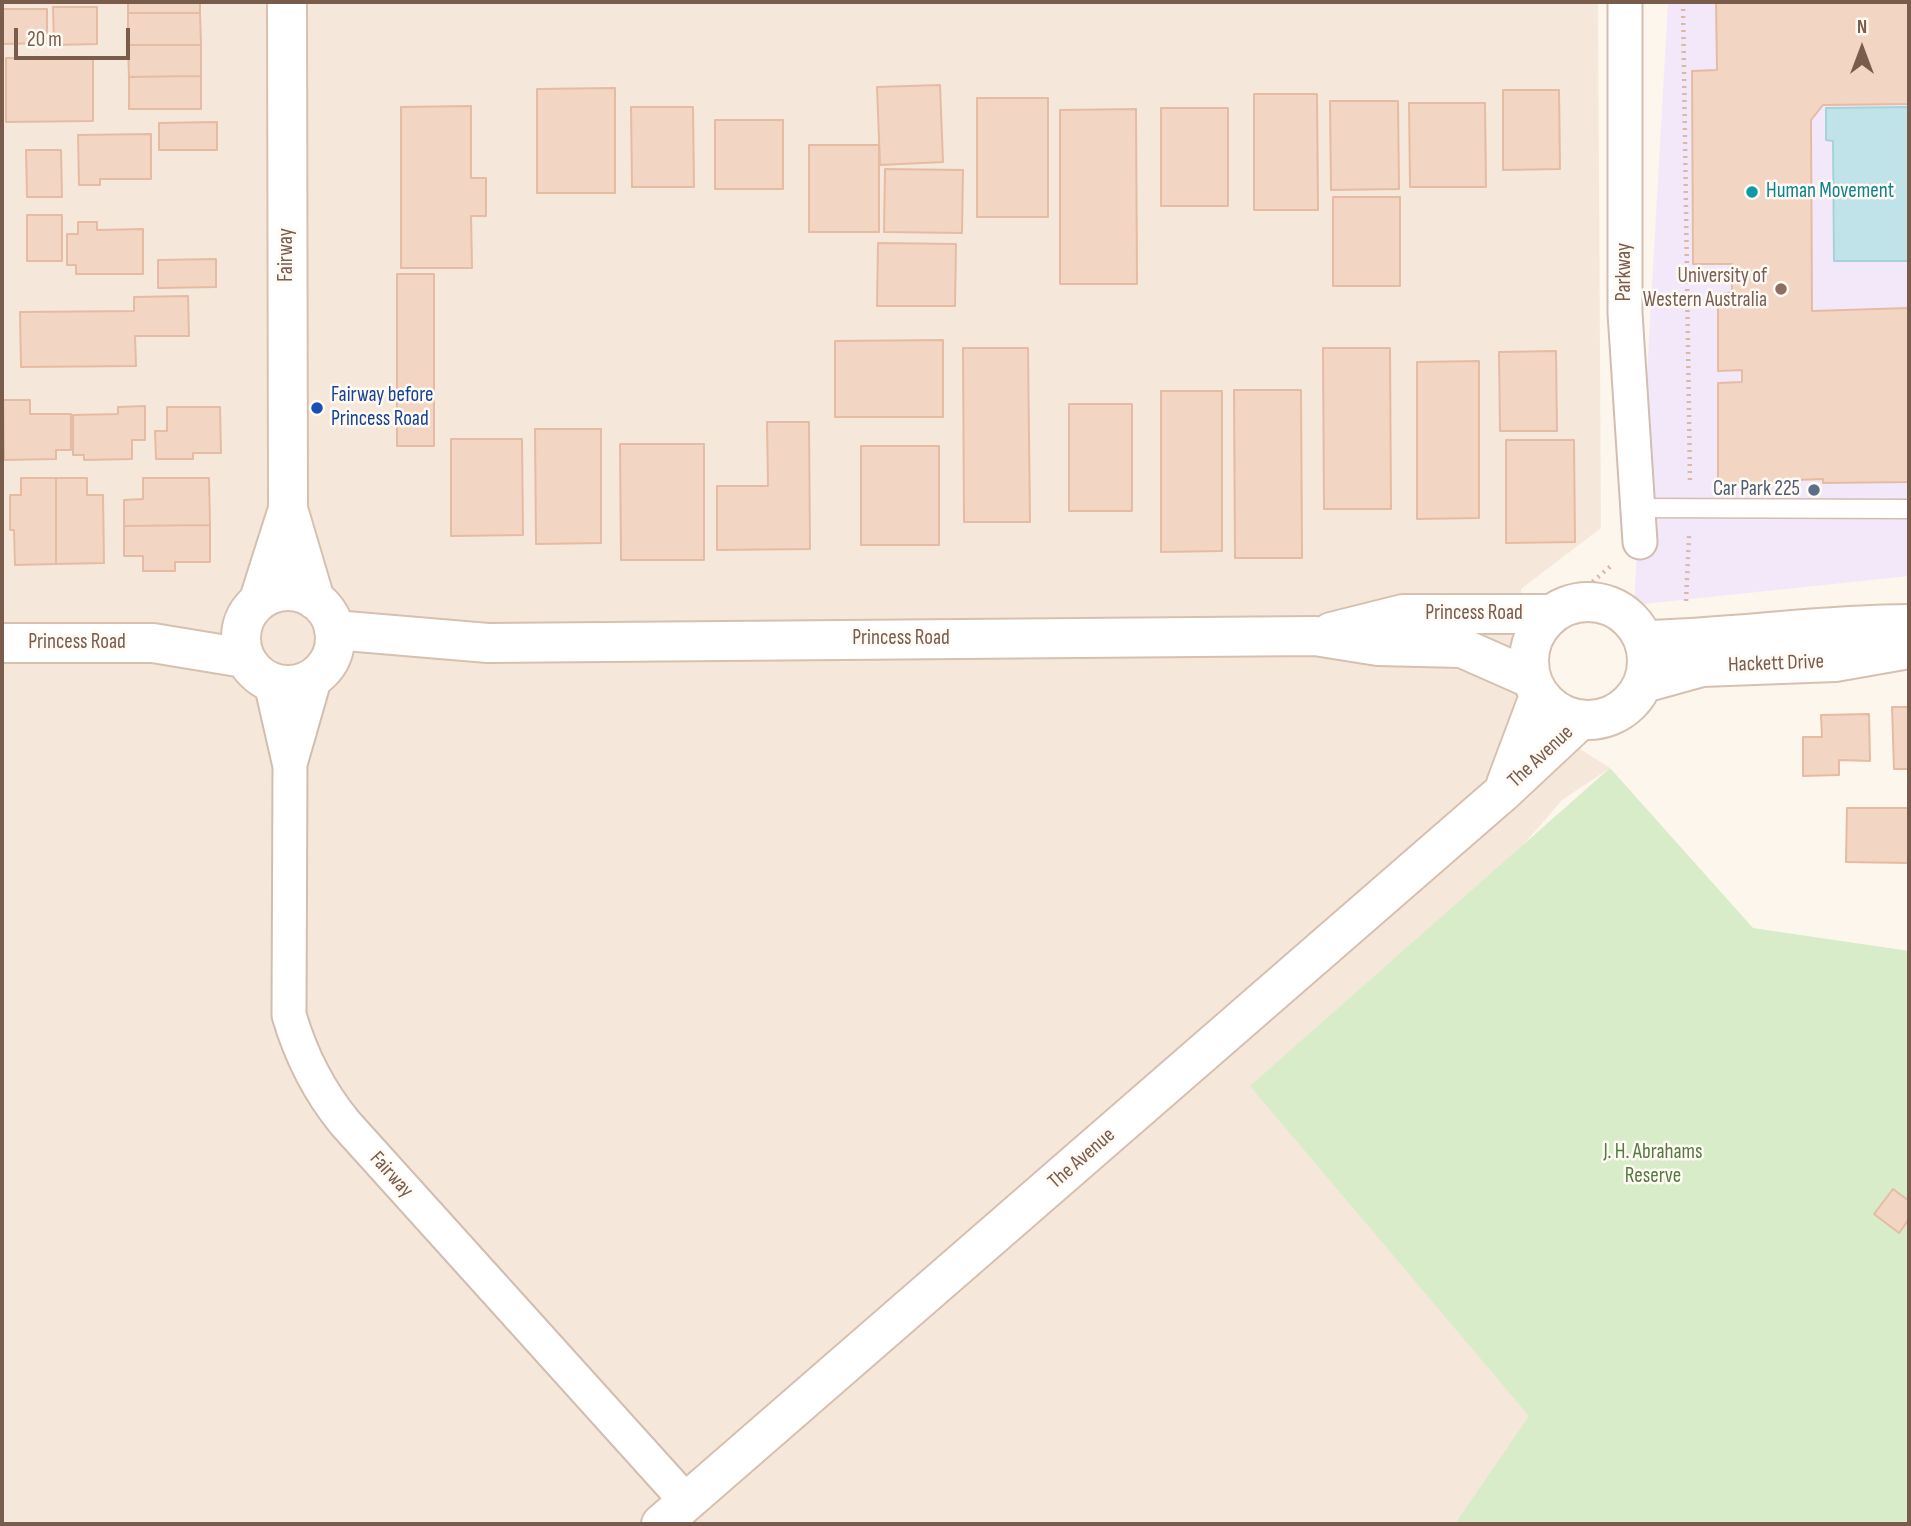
<!DOCTYPE html>
<html>
<head>
<meta charset="utf-8">
<style>
	body { margin:0 }
	#map { position:relative; width:1911px; height:1526px; overflow:hidden; background:#fdf6ec; font-family:"Sofia Sans Condensed",sans-serif }
	canvas { display:block }
	.frame { position:absolute; inset:0; border:4px solid #7a5c4d; pointer-events:none }
	.north { position:absolute; left:1827px; top:14px; width:70px; height:70px; -webkit-text-stroke:5px #fffaf3; paint-order:stroke; rotate:0deg; font-size:19px; font-weight:700; line-height:28px; text-align:center; color:#7a5c4d }
	.north::after { content:''; display:block; margin:auto; width:24px; height:32px; background:#7a5c4d; clip-path:polygon(50% 0,100% 100%,50% 72%,0 100%) }
	.scale { position:absolute; left:14px; top:28px; width:116px; height:32px; box-sizing:border-box; border:4px solid #7a5c4d; border-top:0; padding-left:9px; font-size:21px; line-height:24px; white-space:nowrap; color:#7a5c4d; -webkit-text-stroke:5px #fffaf3; paint-order:stroke }
</style>
</head>
<body>
<div id="map">
<canvas width="1911" height="1526"></canvas>
<div class="frame"></div>
<div class="north">N</div>
<div class="scale">20 m</div>
</div>
<script>
const ctx = document.querySelector('canvas').getContext('2d');
ctx.lineJoin = 'round';
function fillPath(path, color) { ctx.fillStyle = color; ctx.fill(path, 'evenodd'); }
function trace(path, color, width, dash) { ctx.strokeStyle = color; ctx.lineWidth = width; ctx.lineCap = dash ? 'butt' : 'round'; ctx.setLineDash(dash || []); ctx.stroke(path); }
function write(font, color, halo, rows, align = 'center') {
  ctx.font = font + ' "Sofia Sans Condensed",sans-serif'; ctx.lineWidth = 5; ctx.setLineDash([]); ctx.textBaseline = 'middle'; ctx.strokeStyle = halo; ctx.fillStyle = color; for (const [text, x, y, turn = 0] of rows) {
    ctx.save(); ctx.translate(x, y); ctx.rotate((+turn || 0) * Math.PI / 180); ctx.textAlign = isNaN(turn) ? turn : align; if (halo) ctx.strokeText(text, 0, 0); ctx.fillText(text, 0, 0); ctx.restore();
  }
}
const residential = new Path2D(`
	M2 2H1598L1601 528 1521 589 1520 711 1610 768 1562 800 1329 1070 1609 1335 1457 1524H2Z`);
const education = new Path2D(`
	M1668 2H1909V576L1634 605Z`);
const green = new Path2D(`
	M1610 768 1753 928 1909 951V1524H1455L1529 1416 1250 1086Z`);
const water = new Path2D(`
	M1909 107V261H1834L1833 141 1826 140V108Z`);
const building = new Path2D(`
	M128 2H200V13H128Z
	M1716 2H1909V104L1823 105 1811 120 1812 311 1909 308V482L1823 483V479L1797 480V484L1718 485V383L1742 382V370L1718 371V295L1732 292V264H1693L1692 71 1717 70Z
	M53 7H97V44L54 45Z
	M3 9H47V43L3 44Z
	M128 13H200L201 45H128Z
	M128 45H201V76L129 77Z
	M6 58H93V121L6 122Z
	M201 76V109H129V77Z
	M940 85 943 162 880 165 877 87Z
	M615 88V193H537V89Z
	M1503 90H1559L1560 169 1503 170Z
	M1254 94H1317L1318 210H1254Z
	M977 98H1048V217H977Z
	M1330 101H1398L1399 189 1331 190Z
	M1409 103H1485L1486 187H1410Z
	M471 106V178H486V216H471L472 268H401V107Z
	M631 107H693L694 187H632Z
	M1161 108H1228V206H1161Z
	M1136 109 1137 284H1060V110Z
	M715 120H783V189H715Z
	M217 122V150H159V123Z
	M151 134V179H100V185H79L78 135Z
	M809 145H879V232H809Z
	M26 150H61L62 197H27Z
	M885 169 963 170 962 233 884 232Z
	M1333 197H1400V286H1333Z
	M27 215H62V261H27Z
	M78 222H97V230L143 229V274H76V265H67V234H78Z
	M878 243 956 244 955 306H877Z
	M216 259V287L158 288V260Z
	M397 274H434V446H397Z
	M188 296 189 336H135L136 366 21 367 20 312 134 311V297Z
	M943 340V417H835V341Z
	M963 348H1028L1030 522H964Z
	M1323 348H1390L1391 509H1324Z
	M1556 351 1557 431H1500L1499 352Z
	M1479 361V518L1417 519V362Z
	M1234 390H1301L1302 558H1235Z
	M1161 391H1222V551L1161 552Z
	M3 400H30V414H71V450H56V459L4 460Z
	M1069 404H1132V511H1069Z
	M145 406V440H132V459L84 460V455H73V415L118 414V407Z
	M167 407H220L221 453H193V459H156L155 431H167Z
	M767 422H809L810 549 717 550V486H768Z
	M535 429H601V543L536 544Z
	M451 439H522L523 535 451 536Z
	M1506 440H1574L1575 542 1506 543Z
	M620 444H704V560H621Z
	M861 446H939V545H861Z
	M21 478H56V564L15 565 14 530H10V495H21Z
	M56 478H87V495H103L104 563 56 564Z
	M143 478H209L210 525 124 526V500L143 499Z
	M210 525V562H175V571H143V556H124V526Z
	M1892 707H1909V769H1894Z
	M1869 714 1870 761 1839 760V775L1803 776V737H1822L1821 715Z
	M1847 808H1909V863L1846 862Z
	M1893 1189 1909 1201V1219L1899 1233 1874 1214Z`);
const path = new Path2D(`
	M1683 2 1690 482
	M1582 591 1612 565
	M1686 601 1689 536`);
const lane = new Path2D(`
	M1637 508 1909 509`);
const street = new Path2D(`
	M1625 2V313L1640 542
	M271 683 290 766 289 1015C301 1056 318 1090 345 1123L687 1502
	M290 764 315 677`);
const secondary = new Path2D(`
	M287 2 288 509 315 600
	M241 638a47 47 0 1 1 94 0a47 47 0 1 1-94 0Z
	M259 600 288 509
	M1529 661a59 59 0 1 1 118 0a59 59 0 1 1-118 0Z
	M334 630 488 643 1315 636 1378 646 1462 648 1530 678
	M1331 632 1403 614H1551
	M1644 640C1733 638 1821 624 1909 624
	M2 643H153L244 658
	M1644 683 1702 667 1835 662 1909 649
	M1506 784 1539 696
	M661 1524 1502 793 1579 721`);
const markers = [
	[1752,192,7,"#0f9aa8"],
	[1781,289,7,"#8d6e63"],
	[317,408,7,"#1a4fb4"],
	[1814,490,7,"#5c6f8a"]
];
const cultureNames = [
	["Human Movement",1766,192]
];
const streetNames = [
	["Fairway",287,255,-90],
	["Parkway",1625,272,-90],
	["Princess Road",1474,614],
	["Princess Road",901,639],
	["Princess Road",77,643],
	["Hackett Drive",1776,664,-2],
	["The Avenue",1541,757,-43],
	["The Avenue",1082,1159,-41],
	["Fairway",391,1175,48]
];
const educationNames = [
	["University of",1767,277],
	["Western Australia",1767,301]
];
const transitNames = [
	["Fairway before",331,396],
	["Princess Road",331,420]
];
const serviceNames = [
	["Car Park 225",1800,490]
];
const parkNames = [
	["J. H. Abrahams",1653,1153],
	["Reserve",1653,1177]
];
fillPath(residential, '#f5e8da');
fillPath(education, '#f3e8fa');
fillPath(green, '#d8ecc9');
fillPath(water, '#bfe3e8');
trace(water, '#a5d3da', 2);
fillPath(building, '#f3d5c3');
trace(building, '#e6bba3', 2);
trace(lane, '#d1beb0', 21);
trace(street, '#d1beb0', 37);
trace(secondary, '#d6c0b0', 42);
trace(path, '#d9b8a5', 4.5, [2, 5]);
trace(lane, '#fff', 18);
trace(street, '#fff', 33);
trace(secondary, '#fff', 38);
for (const [x, y, r, color] of markers) { const dot = new Path2D(); dot.arc(x, y, r, 0, 2 * Math.PI); ctx.fillStyle = color; ctx.fill(dot); trace(dot, '#fffaf3', 2.5); }
write('21px', '#0d838f', '#fffaf3', cultureNames, 'left');
write('21px', '#7a5c4d', '#fffaf3', streetNames);
write('21px', '#785e54', '#fffaf3', educationNames, 'right');
write('21px', '#164399', '#fffaf3', transitNames, 'left');
write('21px', '#4e5e75', '#fffaf3', serviceNames, 'right');
write('21px', '#537a41', '#fffaf3', parkNames);
</script>
</body>
</html>
